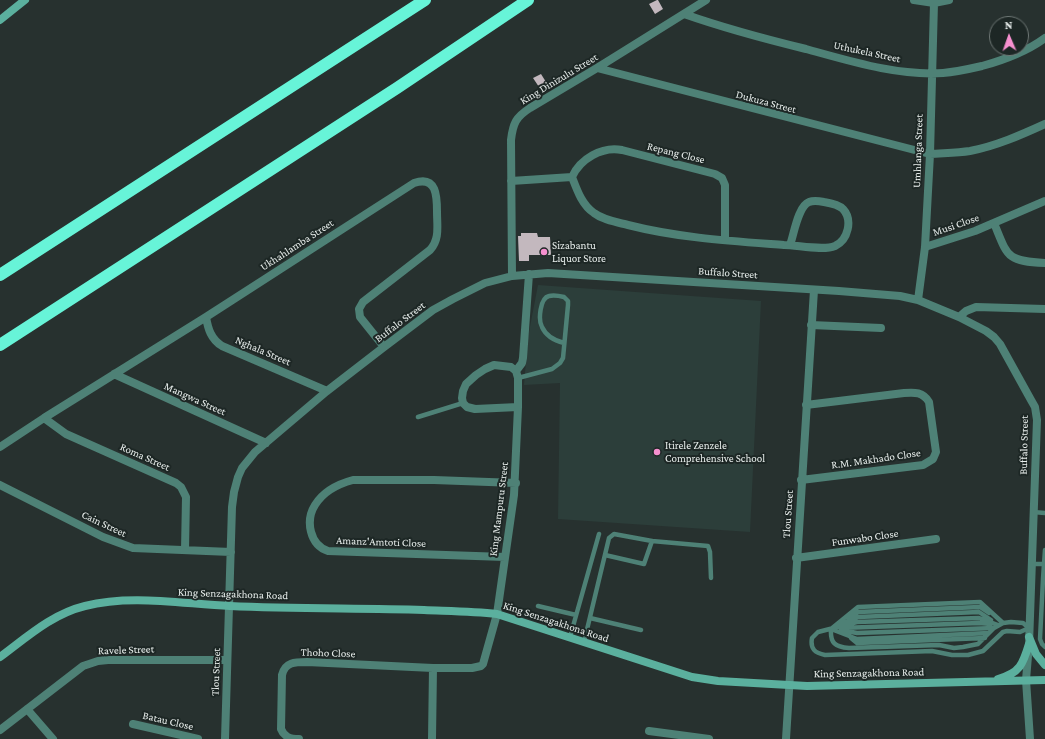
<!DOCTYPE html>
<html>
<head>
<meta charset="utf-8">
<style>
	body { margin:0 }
	#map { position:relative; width:1045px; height:739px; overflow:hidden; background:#27312f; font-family:"Crimson Pro",serif }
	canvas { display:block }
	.north { position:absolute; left:989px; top:16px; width:40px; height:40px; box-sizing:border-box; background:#1d2725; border:1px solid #6e7775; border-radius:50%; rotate:358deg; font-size:11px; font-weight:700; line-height:16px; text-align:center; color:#e8eeec }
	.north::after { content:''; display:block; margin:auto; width:14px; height:18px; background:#f690cf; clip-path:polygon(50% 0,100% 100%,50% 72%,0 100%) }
</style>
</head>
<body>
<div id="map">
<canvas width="1045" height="739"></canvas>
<div class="north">N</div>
</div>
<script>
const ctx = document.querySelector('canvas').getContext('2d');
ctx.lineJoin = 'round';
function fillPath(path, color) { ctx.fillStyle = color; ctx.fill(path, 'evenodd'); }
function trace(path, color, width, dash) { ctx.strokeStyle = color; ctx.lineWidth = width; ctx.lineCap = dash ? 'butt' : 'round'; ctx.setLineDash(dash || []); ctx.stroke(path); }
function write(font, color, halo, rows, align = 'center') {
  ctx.font = font + ' "Crimson Pro",serif'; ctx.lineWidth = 4; ctx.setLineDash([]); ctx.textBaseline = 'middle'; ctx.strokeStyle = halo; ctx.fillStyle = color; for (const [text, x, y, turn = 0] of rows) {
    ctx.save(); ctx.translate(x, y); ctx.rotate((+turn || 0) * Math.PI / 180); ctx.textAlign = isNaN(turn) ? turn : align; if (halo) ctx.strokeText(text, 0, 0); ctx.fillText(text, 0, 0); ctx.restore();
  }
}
const built = new Path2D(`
	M538 285 761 301 750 532 558 519 560 383 524 385 528 337Z`);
const building = new Path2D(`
	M657 0H658L663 9 655 14 649 4Z
	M541 74 546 82 539 87 533 78Z
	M521 233H537L538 237H550L551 255H529V261H519L518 236H521Z`);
const lane = new Path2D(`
	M518 378 552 369 560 363 563 358 568 305V301L564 297C560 296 553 295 549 296 540 298 538 320 542 327 546 336 556 341 564 343
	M418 417 463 403
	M1033 512 1045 513
	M605 555 644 564 652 541
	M1031 564H1044L1043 579 1045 581
	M1044 564 1045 550
	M1043 579 1040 639 1042 644 1045 647
	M538 606 576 615
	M590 618 641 630
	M848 618 858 612 980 607 989 613
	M842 624 858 617 979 612 991 620
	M998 625 979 618 857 622 818 632 812 638C810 649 815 653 825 655L932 651 952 655H968L983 651 1003 632 1007 631 1020 632 1029 628 1023 623 1011 622 1003 623 994 628 978 644 963 647 954 648 939 645 849 648C835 647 830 643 831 629L858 607 980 602 1003 623
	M841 628 979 623 991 624
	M831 629 857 639 989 633
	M841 630 857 633 994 628
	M570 637 599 534
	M851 638 857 643 985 638
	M584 642 609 538 614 534 652 541 708 546 710 552 711 578`);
const street = new Path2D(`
	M914 0 934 3 949 0
	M684 14C724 28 765 39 806 49 850 61 897 76 943 73 956 72 969 69 982 66 1004 60 1026 52 1045 38
	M597 68 930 154C943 153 957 153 970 151 996 146 1021 135 1045 124
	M572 177C577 190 582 205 594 213 603 220 616 222 628 225 679 238 731 241 784 245 797 245 823 251 835 246 848 240 853 220 843 209 839 205 830 203 824 202 819 201 814 200 809 202 798 206 794 234 790 245
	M511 181 572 177C580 159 602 146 622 150L715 174 722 178 725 185V240
	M994 223C1008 257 1006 261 1045 263
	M925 247 975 231 1045 201
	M512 276 511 140C513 123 516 117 530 108L597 68 706 0
	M918 300 925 247 930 154 934 3
	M206 317C208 329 211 339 222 346L327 391
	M959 317 966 311 976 307 1045 309
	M811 325 881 328
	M516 371 522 363 523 358 529 274
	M114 374 266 443
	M44 418 66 434 176 483 181 487 186 497 185 550
	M0 447 44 418 206 317 414 183C437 175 437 197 437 212 437 226 440 239 430 250L363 302 359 309 360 317 384 347
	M801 480 923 465 933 459 936 452 929 402C923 392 915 392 904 393L806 405
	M0 485 103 537 133 548 231 552
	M505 557 328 551C310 545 305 521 315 505 323 492 338 484 353 480H434L516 483
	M796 558 936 539
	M27 709 53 739
	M133 724 198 739
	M0 730 83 666 98 661 108 660H227
	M649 731 709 739
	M225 739 232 507 234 492 238 477 242 468 255 452 327 391 384 347 433 310 453 299 485 283 512 276 548 273 839 291 900 296 918 300 959 317 986 331 994 337 1000 344 1031 400 1035 407 1037 420 1029 644 1026 680 1030 739
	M299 739C290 739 284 737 281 729L282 675C285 662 295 662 307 662L433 668H472L481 666 483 664 497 614 514 495 518 407V378L516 371 511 367 494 365 485 369 476 375 466 384 463 391 462 398 463 403 467 407 475 409 518 407
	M432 739 433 668
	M786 739 814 290`);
const secondary = new Path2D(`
	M0 20 25 0
	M1029 637 1036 654 1045 665
	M0 657C27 637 52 614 85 606 131 594 183 604 230 606 295 609 359 608 424 610 448 611 473 611 497 614L692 677 718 681 807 686 1045 680
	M998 679C1020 673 1023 664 1029 644`);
const highway = new Path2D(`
	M0 275 425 0
	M0 345 397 88 528 0`);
const markers = [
	[544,252,4,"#f690cf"],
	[657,452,4,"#f690cf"]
];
const streetNames = [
	["Uthukela Street",867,52,12],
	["King Dinizulu Street",559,79,-31],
	["Dukuza Street",766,102,15],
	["Umhlanga Street",918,151,-88],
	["Repang Close",676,153,14],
	["Musi Close",956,225,-19],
	["Ukhahlamba Street",297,245,-33],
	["Buffalo Street",728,273,4],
	["Buffalo Street",400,322,-37],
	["Nghala Street",263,351,23],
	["Mangwa Street",195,399,24],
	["Buffalo Street",1024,445,-89],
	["Roma Street",145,457,24],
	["R.M. Makhado Close",876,459,-8],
	["King Mampuru Street",499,509,-83],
	["Tlou Street",788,514,-86],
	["Cain Street",104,524,25],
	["Funwabo Close",865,538,-8],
	["Amanz'Amtoti Close",381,542,2],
	["King Senzagakhona Road",233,594,2],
	["King Senzagakhona Road",556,622,18],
	["Ravele Street",126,650,-2],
	["Thoho Close",328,653,2],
	["Tlou Street",216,672,-88],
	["King Senzagakhona Road",869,673,-1],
	["Batau Close",168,721,13]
];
const poiNames = [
	["Sizabantu",552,246],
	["Liquor Store",552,259],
	["Itirele Zenzele",665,446],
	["Comprehensive School",665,459]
];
fillPath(built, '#2c3e3a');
fillPath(building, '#c3b8be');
trace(lane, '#4e8176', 4.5);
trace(street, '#4e8176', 8);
trace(secondary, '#5bb09e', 8);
trace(highway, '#67f4d8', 12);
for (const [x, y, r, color] of markers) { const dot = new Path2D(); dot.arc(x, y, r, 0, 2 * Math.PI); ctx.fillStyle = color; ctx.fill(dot); trace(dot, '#1d2725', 1.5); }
write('11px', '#e8eeec', '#1d2725', streetNames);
write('11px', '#e8eeec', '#1d2725', poiNames, 'left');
</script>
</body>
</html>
